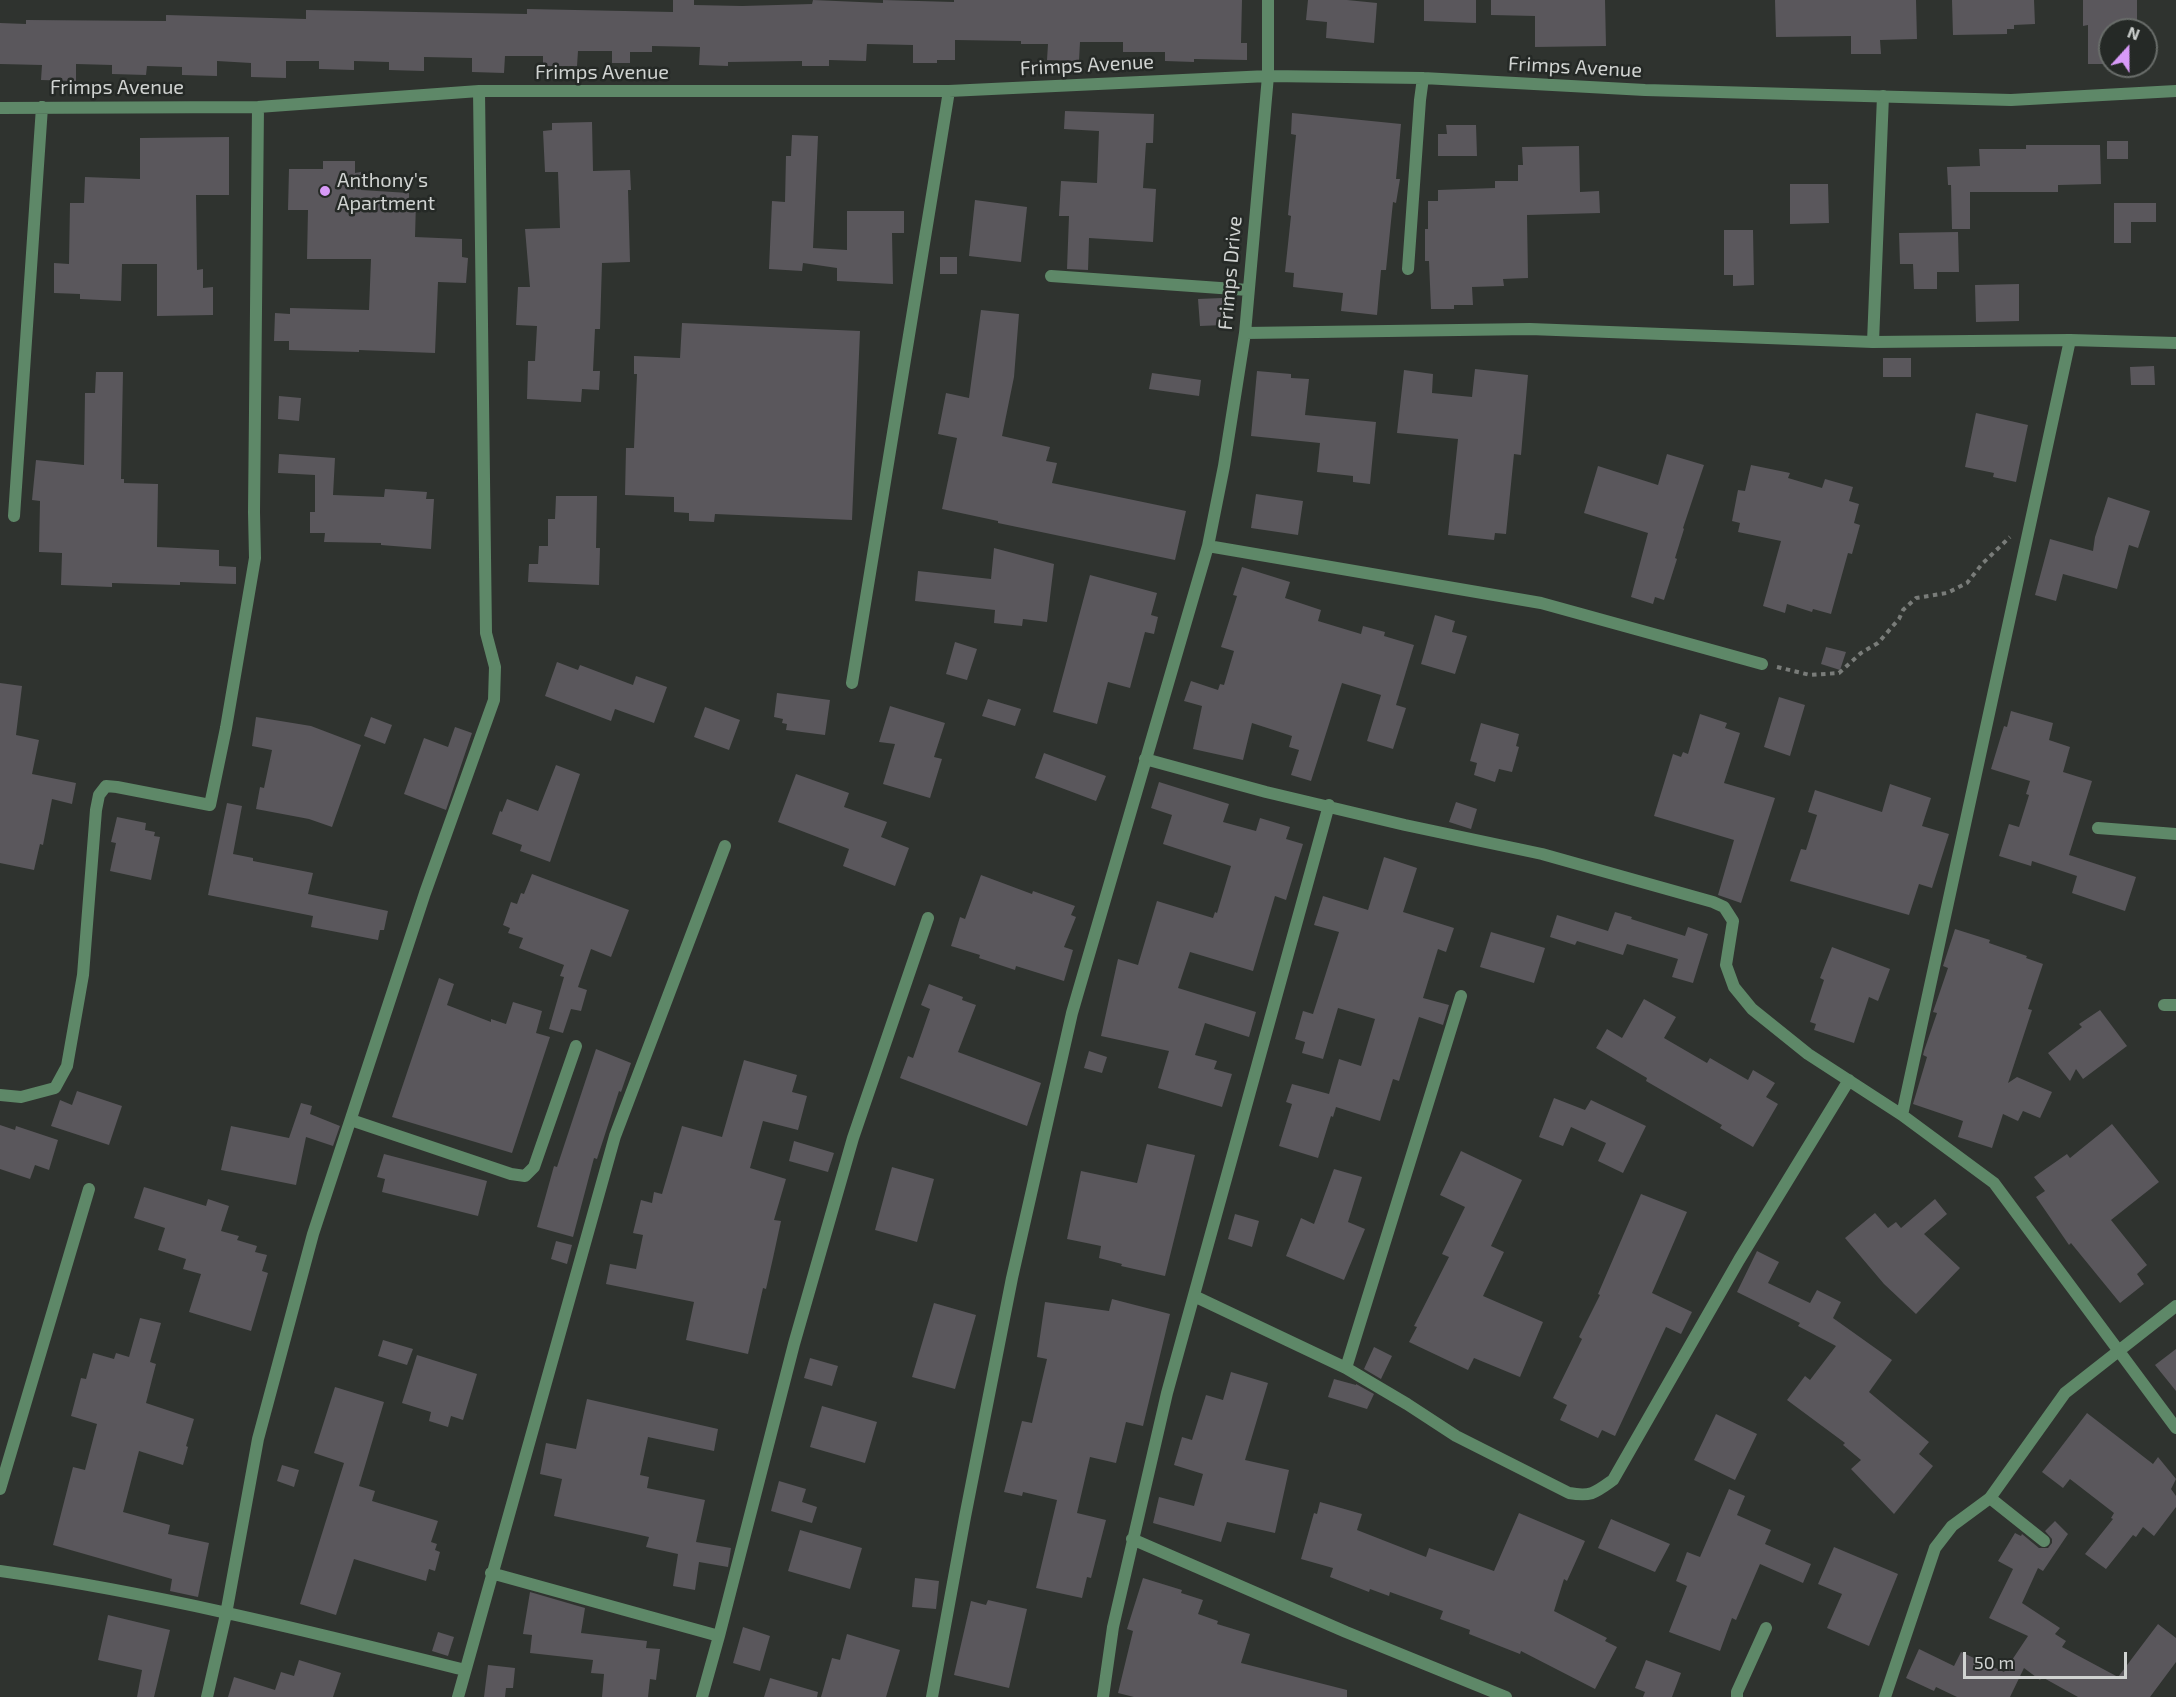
<!DOCTYPE html>
<html>
<head>
<meta charset="utf-8">
<style>
	body { margin:0 }
	#map { position:relative; width:2176px; height:1697px; overflow:hidden; background:#2f332f; font-family:"Exo 2",sans-serif }
	canvas { display:block }
	.north { position:absolute; left:2098px; top:18px; width:60px; height:60px; box-sizing:border-box; background:#252926; border:2px solid #696d6a; border-radius:50%; rotate:21deg; font-size:16px; font-weight:700; line-height:24px; text-align:center; color:#d0d3d1 }
	.north::after { content:''; display:block; margin:auto; width:21px; height:27px; background:#d89af8; clip-path:polygon(50% 0,100% 100%,50% 72%,0 100%) }
	.scale { position:absolute; left:1963px; top:1652px; width:164px; height:27px; box-sizing:border-box; border:3px solid #d0d3d1; border-top:0; padding-left:8px; font-size:18px; line-height:21px; white-space:nowrap; color:#d0d3d1; -webkit-text-stroke:4px #252926; paint-order:stroke }
</style>
</head>
<body>
<div id="map">
<canvas width="2176" height="1697"></canvas>
<div class="north">N</div>
<div class="scale">50 m</div>
</div>
<script>
const ctx = document.querySelector('canvas').getContext('2d');
ctx.lineJoin = 'round';
function fillPath(path, color) { ctx.fillStyle = color; ctx.fill(path, 'evenodd'); }
function trace(path, color, width, dash) { ctx.strokeStyle = color; ctx.lineWidth = width; ctx.lineCap = dash ? 'butt' : 'round'; ctx.setLineDash(dash || []); ctx.stroke(path); }
function write(font, color, halo, rows, align = 'center') {
  ctx.font = font + ' "Exo 2",sans-serif'; ctx.lineWidth = 5; ctx.setLineDash([]); ctx.textBaseline = 'middle'; ctx.strokeStyle = halo; ctx.fillStyle = color; for (const [text, x, y, turn = 0] of rows) {
    ctx.save(); ctx.translate(x, y); ctx.rotate((+turn || 0) * Math.PI / 180); ctx.textAlign = isNaN(turn) ? turn : align; if (halo) ctx.strokeText(text, 0, 0); ctx.fillText(text, 0, 0); ctx.restore();
  }
}
const building = new Path2D(`
	M673 0H694V5L742 6 812 4 813 0 883 3V0L954 2V0H1242L1241 43H1247V60L1194 59V62L1165 61V52H1123V42H1080L1079 61 1047 60 1048 44H1021V41L955 40V60H937V63H913V45L867 44 866 61 829 60V66H802V61L728 62V66L699 65 700 47 652 46V52H630V63H612V51H578L577 66H543V56H505L504 73 472 72V58L424 57V71L389 70V62L354 61V70L319 69V61H286V78L251 77V63L217 61V76L182 75V67L147 66 146 75 112 74V65L76 64V81L41 80 42 65 0 64V23L26 24V20L166 21V15L306 19V10L527 14V9L673 12Z
	M1308 0H1347L1377 3 1374 43 1326 38 1327 22 1306 20Z
	M1424 0H1476V23L1424 21Z
	M1491 0H1605L1606 46 1535 47V16L1491 15Z
	M1775 0H1916L1917 39 1880 40 1881 54H1851V36L1776 37Z
	M1952 0H2034L2035 24 2014 25V29H2007V34L1953 35Z
	M2083 0H2137V25H2110V64H2088V25L2083 26Z
	M1065 111 1154 114 1153 143H1146L1143 188 1156 189 1153 242 1089 238 1088 270 1067 269 1069 216H1059L1061 181 1097 183 1099 131 1064 129Z
	M1292 113 1401 124 1396 179H1400L1396 203 1393 202 1386 270H1381L1377 315 1341 311 1343 293 1293 287 1294 273 1285 272 1291 216 1288 215 1296 135 1291 134Z
	M592 122 593 171 630 170 631 190H628L630 262 602 263 600 329H595L593 371H600L599 390 582 389 581 402 527 399 528 361H535L537 326 516 325 518 287H530L525 229 560 228 558 172H545L543 131 552 130V123Z
	M1446 125H1476L1477 156H1438V134H1447Z
	M792 135 818 136 813 248 847 250V211H904V233H892L893 284 837 281V268L803 263 802 271 769 269 772 201 785 202 786 156H791Z
	M229 137V195H196L197 270 203 269V288L213 287V315L157 316V264H122L121 301 80 299V294L54 293V263L69 264 70 203H84L85 177 140 179V138Z
	M2107 141H2128V159H2107Z
	M2026 145H2100L2101 184 2058 185V192H1970V229H1952L1951 185H1948L1947 167 1980 166 1979 149H2026Z
	M1579 146 1580 192 1599 191 1600 213 1527 215 1528 278 1503 279 1504 286 1472 287 1473 305H1454V309H1431L1429 261H1425V229H1428V201H1438V190L1495 188V181H1518V165H1523L1522 147Z
	M323 161H355V173L361 172V190L409 193V201L416 202 415 237 462 239V257L468 258 466 283 438 282 435 353 359 350V352L289 350V341H274L275 313 290 314V308L369 310 371 259H307L308 210H288L289 169H323Z
	M1790 184H1828L1829 223 1790 224Z
	M975 200 1027 207 1021 262 969 256Z
	M2114 203H2156V222H2131V243H2114Z
	M1724 230H1753L1754 285 1733 286V275H1724Z
	M1958 232 1959 272H1937V289H1914L1913 264H1900L1899 233Z
	M940 257H957V274H940Z
	M2019 284V321L1976 322 1975 285Z
	M1222 298 1224 325 1200 326 1198 299Z
	M981 310 1019 314 1014 377 1002 436 1050 447 1046 461 1057 463 1052 483 1186 511 1175 560 998 523V521L942 509 957 438 938 434 946 393 969 398Z
	M682 323 860 331 852 520 715 514 714 522 689 521V513L674 512V497L625 495 626 448H634L637 374H634V356L680 358Z
	M1883 358H1911V377H1883Z
	M2154 366 2155 385H2131L2130 367Z
	M1475 369 1528 375 1521 455 1514 454 1506 534 1495 533 1494 540 1448 535 1458 439 1397 433 1404 370 1433 374 1432 393 1472 397Z
	M1257 371 1291 374V378L1309 379 1305 415 1376 422 1370 484 1353 482V476L1317 472 1320 443 1251 436Z
	M96 372H123L121 479H124V483L158 484 157 547 219 550V566L236 567V584L180 582V585L112 583V587L61 585 62 553 39 552 40 501 32 500 36 460 84 465 85 393H95Z
	M1152 373 1201 380 1199 396 1149 389Z
	M279 396 301 398 299 421 278 419Z
	M1976 413 2028 425 2016 482 1993 477 1994 473 1965 467Z
	M279 454 335 458 333 495 384 497 385 489 427 492 426 499H434L431 549 381 545V543L324 542 325 533H310V512H315V475L278 473Z
	M1667 454 1704 465 1683 528 1684 529 1675 558 1677 559 1664 600 1655 597 1653 604 1631 597 1648 533 1584 513 1598 466 1658 485Z
	M1751 465 1790 473 1788 478 1822 488 1825 479 1853 487 1849 501 1859 504 1854 523 1860 525 1852 554 1848 553 1831 614 1813 609 1812 612 1787 604 1785 613 1763 606 1781 541 1738 532 1740 523 1732 521 1738 490 1745 491Z
	M1256 494 1303 501 1298 535 1251 528Z
	M556 496H597L596 548H600L599 585 528 582 529 564H538L539 546H548V519H555Z
	M2108 497 2150 511 2138 548 2129 545 2117 589 2063 574 2056 601 2035 595 2050 539 2093 551 2095 537Z
	M994 548 1054 564 1047 622 1023 619 1022 626 994 623 995 610 915 601 918 571 991 579Z
	M1242 567 1290 582 1285 598 1321 610 1318 621 1361 634 1363 626 1385 632 1384 636 1414 645 1396 705 1406 708 1393 749 1367 741 1381 695 1342 683 1311 781 1291 775 1299 750 1289 747 1292 736 1252 723 1243 760 1193 749 1202 706 1184 701 1191 681 1218 690 1220 684 1224 685 1234 651 1221 647 1237 596 1233 595Z
	M1090 575 1157 593 1151 615 1158 617 1154 634 1145 632 1130 688 1108 682 1097 724 1053 712Z
	M1435 615 1455 621 1452 632 1467 636 1455 674 1421 664Z
	M955 642 977 649 967 680 946 674Z
	M1826 647 1846 652 1840 670 1821 664Z
	M557 662 578 670 580 665 633 685 636 676 667 687 654 723 615 709 611 721 545 696Z
	M0 683 22 686 16 735 39 740 32 774 76 783 72 804 52 799 43 845 40 844 34 870 0 863Z
	M777 693 830 700 825 735 786 730 787 724 782 723 783 719 774 717Z
	M1779 697 1805 705 1790 756 1764 747Z
	M988 699 1021 709 1015 726 982 716Z
	M890 706 945 723 934 757 942 759 930 798 883 784 895 744 879 742Z
	M705 707 740 720 729 750 694 737Z
	M2011 711 2053 723 2049 740 2070 747 2063 772 2092 781 2069 855 2136 877 2125 911 2072 893 2077 876 2032 861 2031 866 1999 856 2009 824 2019 827 2029 795 2026 794 2030 781 1991 769 2004 726 2007 727Z
	M1700 714 1727 723 1725 728 1740 733 1724 783 1775 798 1741 903 1718 895 1734 840 1654 816 1673 754 1681 757 1683 752 1688 754Z
	M256 717 311 726 361 745 332 827 309 819 256 809 260 787 264 788 272 750 252 746Z
	M371 717 392 725 385 744 364 736Z
	M1481 723 1519 734 1516 746 1519 747 1512 772 1499 769 1495 782 1474 775 1477 763 1470 761Z
	M455 727 472 733 446 810 404 794 424 738 448 747Z
	M1044 753 1106 776 1096 801 1035 778Z
	M556 765 580 774 550 862 520 851 522 845 492 834 500 811 502 812 507 799 538 811Z
	M796 774 849 793 844 807 887 822 881 837 909 848 895 886 843 866 849 849 778 822Z
	M1159 782 1229 804 1223 822 1256 831 1260 818 1290 827 1286 839 1303 844 1286 900 1275 896 1253 971 1190 952 1178 988 1256 1012 1249 1037 1205 1023 1195 1055 1217 1061 1214 1069 1232 1074 1222 1107 1158 1088 1169 1051 1101 1036 1118 959 1138 965 1157 901 1213 918 1215 912 1217 913 1231 866 1163 844 1172 815 1151 808Z
	M1890 784 1931 798 1922 826 1949 834 1932 888 1919 884 1909 915 1790 881 1801 849 1806 850 1817 815 1808 812 1815 790 1882 812Z
	M1456 802 1477 809 1471 829 1449 822Z
	M227 803 242 806 233 854 253 858V861L313 873 308 894 388 911 384 930H380L378 940 311 927 313 916 208 895Z
	M117 817 146 823 145 830 155 832 154 836 160 837 151 880 110 871 116 843 111 842Z
	M1384 857 1417 868 1403 912 1454 928 1446 952 1438 949 1423 998 1449 1005 1443 1025 1419 1017 1399 1081 1393 1079 1380 1121 1336 1107 1333 1117 1331 1116 1318 1158 1279 1146 1292 1104 1286 1102 1292 1084 1329 1094 1339 1059 1361 1066 1375 1019 1338 1008 1323 1059 1302 1053 1305 1042 1295 1039 1303 1011 1313 1014 1339 932 1314 925 1323 896 1368 910Z
	M532 874 629 910 611 957 591 949 578 987 587 990 581 1011 571 1009 563 1033 549 1029 564 977 560 976 564 965 519 948 523 938 508 933 510 928 503 925 511 902 517 904 521 893 524 894Z
	M981 875 1032 894 1033 891 1075 906 1071 915 1076 917 1064 947 1073 950 1064 981 1016 966 1015 970 979 958 980 955 951 946 960 917 965 919Z
	M1615 912 1632 917 1631 919 1685 936 1688 927 1708 934 1693 983 1672 977 1678 959 1627 944 1623 955 1577 941 1575 945 1550 937 1557 915 1608 931Z
	M1955 929 1990 940 1989 943 2027 956 2026 958 2043 964 2028 1009 2032 1010 2008 1083 2017 1077 2052 1092 2040 1118 2023 1111 2018 1121 2003 1114 1992 1148 1958 1137 1963 1121 1913 1104 1927 1057 1923 1055 1924 1051 1937 1013 1933 1012 1948 968 1943 966Z
	M1491 932 1545 948 1534 983 1480 967Z
	M1832 947 1890 969 1878 1001 1869 997 1854 1043 1814 1030 1816 1024 1810 1022 1824 980 1820 978Z
	M439 978 454 984 447 1005 491 1022V1019L506 1024 513 1002 542 1011 536 1033 550 1037 512 1153 392 1117Z
	M929 984 963 997 962 1000 976 1005 958 1052 1041 1083 1027 1126 900 1078 908 1056 913 1058 930 1009 921 1005Z
	M1644 999 1676 1017 1664 1038 1707 1063 1710 1058 1748 1080 1753 1070 1775 1083 1766 1097 1778 1104 1753 1147 1720 1128 1722 1125 1646 1081 1647 1078 1596 1048 1607 1029 1622 1038Z
	M2100 1010 2127 1046 2083 1079 2076 1069 2070 1081 2048 1053 2082 1027 2079 1024Z
	M596 1049 631 1063 621 1092 619 1091 597 1159 594 1158 573 1237 537 1227 554 1166 557 1167Z
	M1089 1051 1107 1057 1102 1073 1084 1068Z
	M744 1060 797 1075 792 1092 807 1096 798 1130 763 1121 750 1168 786 1179 774 1220 781 1221 773 1258 766 1289 763 1288 748 1354 686 1340 694 1302 606 1284 610 1264 636 1269 643 1235 633 1233 641 1200 652 1203 654 1192 662 1194 682 1126 722 1137Z
	M77 1091 122 1106 109 1145 51 1126 60 1100 72 1105Z
	M1554 1098 1585 1110 1591 1100 1646 1126 1623 1173 1598 1161 1606 1143 1571 1127 1563 1146 1539 1137Z
	M301 1103 312 1106 310 1114 340 1126 333 1146 306 1137 296 1185 221 1170 231 1126 289 1138Z
	M2112 1124 2159 1182 2111 1220 2147 1265 2137 1274 2144 1284 2120 1303 2071 1243 2069 1245 2036 1197 2045 1191 2034 1177 2067 1154 2070 1158Z
	M0 1125 15 1130 16 1126 58 1140 49 1170 35 1165 30 1179 0 1169Z
	M794 1141 834 1153 828 1172 789 1161Z
	M1147 1144 1195 1155 1165 1276 1121 1266 1122 1264 1099 1258 1101 1246 1067 1239 1081 1171 1137 1183Z
	M1461 1151 1522 1180 1491 1246 1504 1252 1483 1296 1543 1322 1520 1377 1474 1358 1468 1370 1409 1342 1417 1327 1414 1326 1449 1257 1442 1254 1465 1207 1440 1195Z
	M384 1154 487 1181 478 1216 382 1192 385 1179 377 1177Z
	M892 1167 934 1179 917 1242 875 1230Z
	M1334 1169 1362 1177 1348 1222 1365 1229 1344 1280 1286 1256 1301 1218 1314 1224Z
	M144 1187 206 1206 208 1199 229 1206 221 1231 239 1236 237 1240 257 1246 255 1252 267 1255 262 1271 268 1273 251 1331 189 1312 201 1274 183 1269 186 1259 158 1250 165 1228 134 1218Z
	M1641 1194 1687 1212 1652 1293 1692 1312 1681 1334 1666 1327 1615 1436 1602 1430 1598 1438 1560 1420 1567 1405 1553 1398 1582 1339 1579 1337 1600 1295 1598 1294Z
	M1935 1199 1947 1214 1924 1234 1960 1268 1916 1314 1884 1284 1845 1238 1875 1213 1888 1228 1896 1222 1901 1228Z
	M1235 1214 1259 1221 1252 1247 1228 1239Z
	M556 1241 572 1245 567 1264 551 1259Z
	M1757 1251 1779 1262 1768 1283 1810 1303 1817 1290 1841 1302 1833 1318 1892 1360 1869 1392 1929 1442 1919 1454 1933 1466 1894 1514 1851 1469 1861 1460 1843 1445 1845 1443 1787 1400 1805 1376 1810 1380 1836 1346 1798 1326 1800 1323 1737 1292Z
	M1112 1299 1170 1314 1143 1426 1126 1422 1116 1463 1090 1457 1077 1513 1106 1520 1091 1578 1087 1577 1082 1598 1036 1588 1057 1500 1023 1492 1022 1496 1004 1492 1022 1421 1032 1423 1047 1359 1037 1357 1045 1302 1109 1311Z
	M934 1303 976 1315 955 1389 912 1377Z
	M140 1318 161 1323 150 1362 156 1364 146 1403 194 1419 186 1446 188 1447 183 1465 139 1451 123 1512 170 1525 168 1534 209 1543 198 1597 170 1591 172 1579 53 1545 73 1467 85 1470 97 1424 71 1416 81 1378 86 1379 93 1353 114 1359 116 1353 129 1357Z
	M383 1340 413 1349 407 1365 378 1356Z
	M1374 1347 1392 1356 1381 1379 1364 1369Z
	M2176 1349V1391L2155 1365Z
	M417 1355 477 1374 463 1420 451 1416 448 1427 429 1421 431 1412 402 1403Z
	M810 1358 838 1366 832 1386 804 1378Z
	M1231 1372 1268 1383 1245 1460 1289 1470 1275 1533 1227 1522 1221 1542 1153 1523 1159 1497 1194 1506 1203 1474 1174 1465 1182 1437 1192 1440 1206 1395 1223 1400Z
	M1334 1379 1356 1385V1384L1374 1394 1367 1409 1328 1397Z
	M335 1387 384 1402 359 1486 375 1491 372 1501 438 1521 431 1542 437 1544 435 1550 440 1552 435 1571 429 1569 426 1581 354 1559 336 1615 300 1604 344 1463 314 1453Z
	M587 1399 718 1429 714 1451 648 1437 640 1475 649 1477 647 1488 705 1500 696 1542 731 1548 728 1567 699 1562 695 1590 673 1586 678 1554 646 1547 649 1537 554 1516 562 1479 540 1474 546 1443 576 1449Z
	M822 1406 877 1422 865 1463 810 1447Z
	M2087 1413 2153 1464 2158 1457 2176 1479 2171 1489 2176 1496V1507L2154 1536 2143 1527 2136 1537 2133 1535 2106 1569 2085 1554 2113 1519 2111 1518 2114 1513 2070 1479 2063 1488 2042 1472Z
	M1716 1414 1757 1434 1735 1480 1694 1460Z
	M282 1465 299 1470 294 1487 277 1481Z
	M779 1481 806 1489 802 1502 817 1507 812 1523 771 1511Z
	M1729 1489 1745 1496 1737 1515 1771 1530 1765 1544 1811 1564 1803 1583 1760 1564 1736 1620 1732 1618 1720 1651 1669 1632 1687 1586 1676 1581 1687 1552 1700 1557Z
	M1320 1502 1362 1514 1357 1530 1426 1557 1429 1548 1494 1571 1519 1513 1585 1541 1567 1581 1564 1579 1554 1611 1607 1638 1605 1641 1617 1647 1595 1689 1521 1651 1520 1654 1469 1634 1470 1630 1440 1619 1443 1611 1390 1592 1389 1596 1370 1589 1369 1592 1330 1577 1333 1568 1301 1559 1314 1513 1317 1514Z
	M1611 1519 1670 1544 1655 1572 1598 1548Z
	M2055 1521 2068 1534 2043 1571 2038 1568 2022 1603 2060 1628 2055 1634 2066 1641 2062 1647 2118 1677 2158 1624 2176 1638V1662L2150 1697H2078L2042 1677 2040 1680 2024 1668 2010 1697H1957L1936 1687 1934 1691 1906 1678 1919 1649 1954 1666 1961 1652 2004 1672 2028 1636 1989 1618 2013 1569 1998 1561 2015 1533 2021 1536 2022 1534 2039 1548H2048L2052 1543V1539L2045 1531Z
	M800 1530 862 1548 850 1589 788 1571Z
	M1834 1547 1898 1574 1869 1646 1827 1628 1842 1594 1818 1584Z
	M915 1578 939 1581 936 1609 912 1607Z
	M1143 1578 1182 1590 1181 1593 1203 1600 1198 1614 1218 1621 1217 1624 1250 1634 1241 1663 1347 1690V1697H1134L1118 1693 1133 1631 1127 1629Z
	M530 1592 585 1608 581 1633 647 1641 646 1648 660 1649 656 1680 650 1679 648 1697H602L604 1674 591 1673 593 1660 530 1653 532 1635 523 1634Z
	M988 1600 1027 1609 1009 1688 954 1675 971 1601 986 1605Z
	M108 1615 170 1630 154 1697H137L142 1670 98 1660Z
	M743 1627 770 1636 760 1671 733 1663Z
	M438 1632 454 1637 448 1656 432 1651Z
	M847 1634 900 1650 886 1697H821L832 1658 840 1660Z
	M299 1660 341 1673 333 1697H228L234 1677 275 1690 281 1672 294 1676Z
	M1646 1660 1681 1673 1672 1697H1643L1645 1692 1635 1688Z
	M488 1665 515 1668 513 1688H506L505 1697H484Z
	M770 1678 818 1692 817 1697H764Z`);
const path = new Path2D(`
	M1777 667 1810 675 1839 673 1861 653 1878 643 1899 619 1903 610 1916 598 1947 593 1967 583 1982 564 2010 537`);
const service = new Path2D(`
	M1873 342 1883 96
	M351 1120 511 1174 525 1176 534 1167 576 1046
	M1990 1498 2044 1541`);
const minor = new Path2D(`
	M0 108 258 107 479 91H949L1268 76 1423 78 1645 90 2011 100 2176 91
	M1408 269 1420 100 1423 78
	M1051 276 1248 290
	M1245 333 1530 329 1873 342 2070 340 2176 343
	M14 516 42 107
	M1208 546 1541 603 1762 664
	M852 683 949 91
	M1145 759 1266 792 1405 825 1542 854 1713 902 1724 907 1733 921 1726 965 1734 987 1752 1009 1808 1054 1902 1115 1994 1183 2176 1428
	M2098 828 2176 834
	M2164 1005H2176
	M0 1095 21 1097 55 1088 67 1066 83 975 96 810 99 795 106 786 117 787 210 805 226 728 255 558 254 512 258 107
	M1902 1115 2070 340
	M1194 1296 1346 1368 1407 1404 1456 1436 1569 1493C1591 1497 1595 1493 1613 1480L1739 1260 1849 1080
	M1346 1368 1461 996
	M0 1489 89 1189
	M1132 1539 1346 1632 1506 1697
	M0 1571C157 1593 312 1632 465 1670
	M491 1573 719 1636
	M207 1697 226 1614 258 1439 313 1234 425 893 494 700 495 667 486 633 479 91
	M458 1697 615 1136 725 846
	M702 1697 719 1636 794 1344 853 1138 928 918
	M932 1697 965 1517 1012 1278 1072 1013 1208 546 1224 466 1245 333 1268 76V0
	M1103 1697 1113 1627 1167 1393 1329 805
	M1737 1697V1692L1766 1628
	M1885 1697 1935 1548 1952 1526 1990 1498 2065 1393 2176 1306`);
const markers = [
	[325,191,6,"#d89af8"]
];
const streetNames = [
	["Frimps Avenue",1087,65,-3],
	["Frimps Avenue",1575,67,3],
	["Frimps Avenue",602,72],
	["Frimps Avenue",117,87],
	["Frimps Drive",1230,273,-85]
];
const poiNames = [
	["Anthony's",337,180],
	["Apartment",337,203]
];
fillPath(building, '#5a575c');
trace(path, '#797c79', 4, [4.5, 4.5]);
trace(service, '#5e8868', 12);
trace(minor, '#5e8868', 12);
for (const [x, y, r, color] of markers) { const dot = new Path2D(); dot.arc(x, y, r, 0, 2 * Math.PI); ctx.fillStyle = color; ctx.fill(dot); trace(dot, '#252926', 2); }
write('20px', '#d0d3d1', '#252926', streetNames);
write('20px', '#d0d3d1', '#252926', poiNames, 'left');
</script>
</body>
</html>
